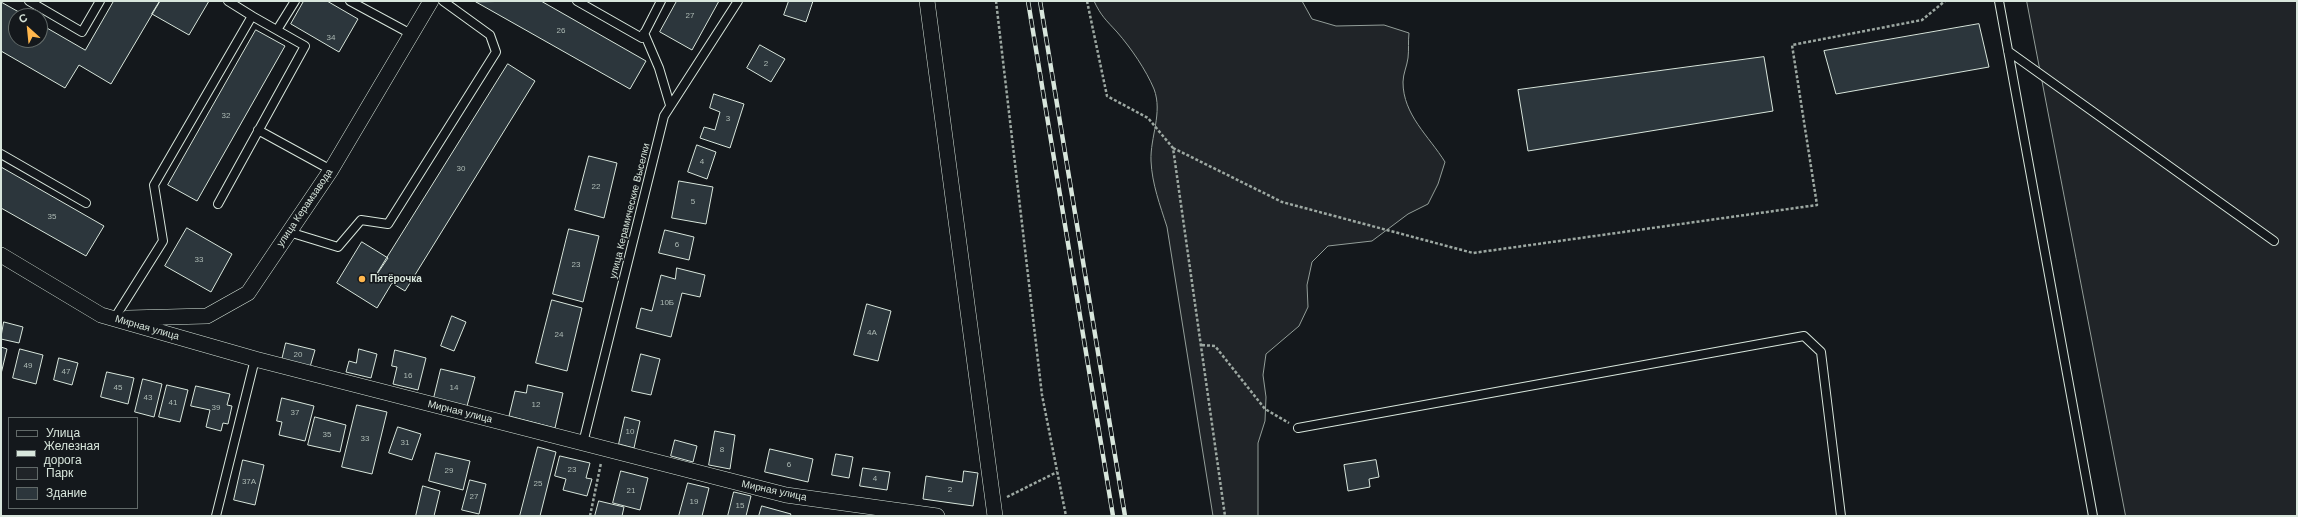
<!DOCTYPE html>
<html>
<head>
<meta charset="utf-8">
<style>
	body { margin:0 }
	#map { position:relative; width:2298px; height:517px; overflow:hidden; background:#14181c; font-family:Helvetica,sans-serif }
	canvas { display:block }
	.frame { position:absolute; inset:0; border:2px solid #d8e6dc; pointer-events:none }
	.legend { position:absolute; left:8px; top:417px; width:130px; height:92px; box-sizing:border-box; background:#14181c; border:1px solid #626a69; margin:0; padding:5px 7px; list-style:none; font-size:12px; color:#d8e6dc }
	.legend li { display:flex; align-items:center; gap:8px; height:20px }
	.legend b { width:20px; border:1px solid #626a69 }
	.north { position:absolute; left:8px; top:8px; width:40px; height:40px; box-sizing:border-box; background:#14181c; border:1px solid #626a69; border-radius:50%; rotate:333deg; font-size:11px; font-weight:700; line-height:16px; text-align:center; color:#d8e6dc }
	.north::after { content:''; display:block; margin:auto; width:14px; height:18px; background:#ffb74d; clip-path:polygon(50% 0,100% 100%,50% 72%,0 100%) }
</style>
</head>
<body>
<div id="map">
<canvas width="2298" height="517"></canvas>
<div class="frame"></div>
<ul class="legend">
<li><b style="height:5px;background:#14181c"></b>Улица</li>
<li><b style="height:5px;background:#d8e6dc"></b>Железная дорога</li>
<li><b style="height:11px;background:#202428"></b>Парк</li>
<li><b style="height:11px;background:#2c363c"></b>Здание</li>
</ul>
<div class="north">С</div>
</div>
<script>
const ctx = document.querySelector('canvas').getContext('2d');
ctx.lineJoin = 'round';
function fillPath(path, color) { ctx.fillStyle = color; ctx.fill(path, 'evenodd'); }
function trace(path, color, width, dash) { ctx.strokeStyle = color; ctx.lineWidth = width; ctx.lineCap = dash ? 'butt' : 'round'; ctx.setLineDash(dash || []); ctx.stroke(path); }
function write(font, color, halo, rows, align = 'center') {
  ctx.font = font + ' Helvetica,sans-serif'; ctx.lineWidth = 3; ctx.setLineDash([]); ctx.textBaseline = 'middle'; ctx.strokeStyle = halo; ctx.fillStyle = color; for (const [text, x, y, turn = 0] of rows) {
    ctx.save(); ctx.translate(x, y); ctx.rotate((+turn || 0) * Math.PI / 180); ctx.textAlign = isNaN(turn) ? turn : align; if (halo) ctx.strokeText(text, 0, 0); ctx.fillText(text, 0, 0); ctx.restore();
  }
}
const green = new Path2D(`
	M1094 1H1302L1312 19 1336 26 1384 25 1409 33C1408 41 1409 50 1408 58 1407 66 1403 74 1403 82 1403 115 1429 136 1445 162L1438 184 1428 204 1408 214 1372 241 1328 246 1312 262 1307 285 1308 307 1299 326 1266 354 1263 375 1266 397 1265 421 1258 443V516H1213L1167 227C1160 205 1152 184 1151 161 1150 137 1163 113 1154 89 1146 70 1131 48 1117 32 1106 20 1101 16 1094 1Z
	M2027 1H2297V516H2126Z`);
const building = new Path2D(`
	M114 1H160L111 84 79 65 65 88 1 51V2L26 16H16V40H40V24L85 50Z
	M160 1H209L189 35 152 14Z
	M304 1H327L358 19 339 52 291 24Z
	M541 1 646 61 630 89 476 2Z
	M677 1H719L692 50 660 32Z
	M789 1H813L806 22 784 15Z
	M1979 24 1989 67 1836 94 1824 51Z
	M256 30 285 46 197 201 168 185Z
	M760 45 785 59 771 82 747 68Z
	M1764 57 1773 111 1528 151 1518 90Z
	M508 64 535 81 405 291 377 274Z
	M714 94 744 104 730 148 700 138 704 127 715 130 720 112 710 108Z
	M697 145 716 152 707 179 688 172Z
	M589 156 617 163 604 218 575 210Z
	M1 167 104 226 86 256 1 208Z
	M679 181 713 187 706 224 672 218Z
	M187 228 232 254 211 292 165 266Z
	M569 229 599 236 583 302 553 294Z
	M665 230 694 237 689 260 659 253Z
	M362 242 388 258 377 274 392 283 377 308 337 283Z
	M677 268 705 275 700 297 682 293 671 337 636 328 641 308 652 311 661 275 675 279Z
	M552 300 582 308 567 371 536 363Z
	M867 304 891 311 878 361 854 355Z
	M452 316 466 322 454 351 441 346Z
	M4 322 23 327 19 343 1 339Z
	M286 343 315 350 310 367 282 360Z
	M1 347 7 349 1 374Z
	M20 349 43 355 36 384 13 378Z
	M359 349 377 354 371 378 346 372 349 361 356 363Z
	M395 350 426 358 418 390 393 384 397 367 392 366Z
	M641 354 660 359 651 395 632 391Z
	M59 358 78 363 72 385 54 380Z
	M441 369 475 377 467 406 434 398Z
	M107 372 134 378 128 404 101 397Z
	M143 379 162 384 154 417 135 412Z
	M167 385 188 390 180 422 159 417Z
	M528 385 563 393 555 428 509 416 515 391 526 393Z
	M196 386 230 394 227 405 232 406 228 424 223 423 221 431 206 427 210 410 191 406Z
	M282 398 314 406 305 441 279 435 282 422 277 421Z
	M357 405 387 412 372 474 342 467Z
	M315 417 346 425 340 452 308 445Z
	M625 417 640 421 634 448 619 444Z
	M398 427 421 434 412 460 389 453Z
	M715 431 735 435 730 469 709 465Z
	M675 440 697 446 693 462 671 456Z
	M538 447 556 452 540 516H520Z
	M770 449 813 459 808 482 765 472Z
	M436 453 470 461 463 490 429 481Z
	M836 454 853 457 849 478 832 475Z
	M560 456 590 463 586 478 592 479 587 496 563 490 566 479 555 476Z
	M243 460 264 465 255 505 234 500Z
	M1376 460 1379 477 1369 479 1370 487 1348 491 1344 465Z
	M863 468 890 472 887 490 860 486Z
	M621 471 648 478 640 510 613 503Z
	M964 471 978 473 973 506 923 499 926 476 962 482Z
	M470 480 486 484 479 514 462 510Z
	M688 483 709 488 702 516H679Z
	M423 486 440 491 434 516H416Z
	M734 492 751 496 746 516H728Z
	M599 501 624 507 622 516H595Z
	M762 506 791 514 790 516H759Z`);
const path = new Path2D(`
	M996 1 1042 395 1066 516
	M1087 1 1107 96 1148 118 1173 148 1225 516
	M1173 148 1282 202 1473 253 1817 205 1792 45 1922 20 1945 1
	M1202 345 1215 346 1265 409 1289 423
	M1007 497 1057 472
	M590 516 601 463`);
const service = new Path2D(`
	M29 1 82 32 100 1
	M228 1 252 16
	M350 1 411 34
	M577 1 642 38 661 1
	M1999 1 2093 516
	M277 30 295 1
	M644 33 659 68 670 105
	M2008 51 2274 241
	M258 130 331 170
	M1 154 86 203
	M289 232 338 247 361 220 388 224 496 52 490 35 443 1
	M114 319 163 241 154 185 252 16 305 46 218 204
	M1298 428 1804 336 1821 352 1841 516
	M583 443 664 116 738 1
	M216 516 255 359`);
const minor = new Path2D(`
	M927 1 995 516
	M1 255 101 315 255 359 786 495 937 516
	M128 318 207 316 248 293 331 170 431 1`);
const rail = new Path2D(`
	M1028 1 1113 516
	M1040 1 1125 516`);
const markers = [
	[362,279,4,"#ffb74d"]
];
const numberNames = [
	["27",690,16],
	["26",561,31],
	["34",331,38],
	["2",766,64],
	["32",226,116],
	["3",728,119],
	["4",702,162],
	["30",461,169],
	["22",596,187],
	["5",693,202],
	["35",52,217],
	["6",677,245],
	["33",199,260],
	["23",576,265],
	["10Б",667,303],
	["4А",872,333],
	["24",559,335],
	["20",298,355],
	["49",28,366],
	["47",66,372],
	["16",408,376],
	["45",118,388],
	["14",454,388],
	["43",148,398],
	["41",173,403],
	["12",536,405],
	["39",216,408],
	["37",295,413],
	["10",630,432],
	["35",327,435],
	["33",365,439],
	["31",405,443],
	["8",722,450],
	["6",789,465],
	["23",572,470],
	["29",449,471],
	["4",875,479],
	["37А",249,482],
	["25",538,484],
	["2",950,490],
	["21",631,491],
	["27",474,497],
	["19",694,502],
	["15",740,506]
];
const streetNames = [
	["улица Керамзавода",305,208,-56],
	["улица Керамические Выселки",630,211,-76],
	["Мирная улица",147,328,16],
	["Мирная улица",460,412,14],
	["Мирная улица",774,491,12]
];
const poiNames = [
	["Пятёрочка",370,279]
];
fillPath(green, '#202428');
trace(green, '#939e99', 1);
fillPath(building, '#2c363c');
trace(building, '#d8e6dc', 1);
trace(service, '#d8e6dc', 10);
trace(minor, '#d8e6dc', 16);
trace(path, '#9da8a2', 2.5, [3, 2]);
trace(service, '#14181c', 8);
trace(minor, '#14181c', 15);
trace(rail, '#d8e6dc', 4.5);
trace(rail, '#14181c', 3, [9]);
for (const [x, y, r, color] of markers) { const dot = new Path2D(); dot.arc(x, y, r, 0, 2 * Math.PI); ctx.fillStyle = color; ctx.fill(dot); trace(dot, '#14181c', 1.5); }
write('8px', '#adbab4', null, numberNames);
write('10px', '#d8e6dc', '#14181c', streetNames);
write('bold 10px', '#d8e6dc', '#14181c', poiNames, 'left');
</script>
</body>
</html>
